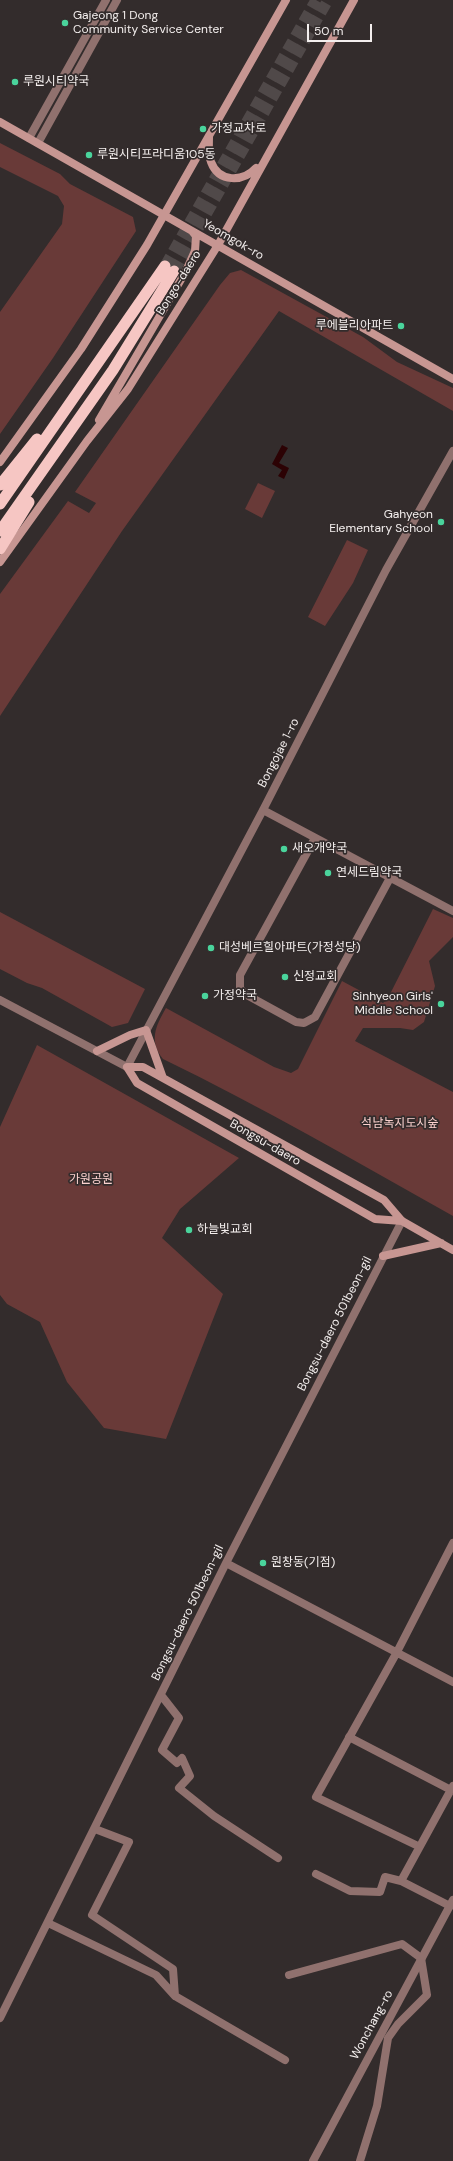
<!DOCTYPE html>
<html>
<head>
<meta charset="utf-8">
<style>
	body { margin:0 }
	#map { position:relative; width:453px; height:2161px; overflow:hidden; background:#332c2c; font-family:"DM Sans",sans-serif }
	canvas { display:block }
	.scale { position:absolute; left:307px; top:24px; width:65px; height:18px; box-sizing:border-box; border:2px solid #f4efee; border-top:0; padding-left:5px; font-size:12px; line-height:14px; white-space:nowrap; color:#f4efee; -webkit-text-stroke:3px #332c2c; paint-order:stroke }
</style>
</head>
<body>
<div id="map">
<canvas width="453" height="2161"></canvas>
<div class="scale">50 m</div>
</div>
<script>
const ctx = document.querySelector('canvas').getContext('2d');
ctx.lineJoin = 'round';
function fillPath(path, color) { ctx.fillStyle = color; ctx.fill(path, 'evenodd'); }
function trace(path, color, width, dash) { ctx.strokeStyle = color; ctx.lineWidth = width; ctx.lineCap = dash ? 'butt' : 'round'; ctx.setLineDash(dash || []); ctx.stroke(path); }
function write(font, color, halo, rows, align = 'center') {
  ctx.font = font + ' "DM Sans","Noto Sans KR",sans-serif'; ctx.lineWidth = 3.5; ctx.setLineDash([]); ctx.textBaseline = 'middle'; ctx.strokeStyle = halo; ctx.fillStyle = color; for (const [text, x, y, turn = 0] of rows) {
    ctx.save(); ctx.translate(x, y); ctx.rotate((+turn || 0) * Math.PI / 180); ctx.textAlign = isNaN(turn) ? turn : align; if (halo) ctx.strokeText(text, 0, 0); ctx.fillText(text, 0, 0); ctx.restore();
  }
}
const green = new Path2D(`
	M0 143 60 174 70 184 133 217 136 231 53 358 0 434V312L62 224 64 206 58 196 0 167Z
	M241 270 363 337 397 362 453 388V411L279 311 122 531 0 716V594L68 501 89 513 96 503 75 492 220 285 230 273Z
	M258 483 275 491 262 518 245 509Z
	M347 540 368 550 353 583 325 626 308 617Z
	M433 909 453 918V937L429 961 435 986 424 1022 413 1030 400 1028H363L355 1041 453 1092V1216C357 1162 262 1107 163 1059 149 1041 155 1027 166 1008L274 1067 291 1073 298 1069 342 981 383 1003 388 998Z
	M0 912 145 989 128 1023 112 1027 42 988 27 983 0 969Z
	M37 1045 239 1158 180 1209 162 1238 223 1294 166 1439 104 1428 67 1382 40 1322 7 1304 0 1295V1127Z`);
const water = new Path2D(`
	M282 445 288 448 279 463 289 468 284 479 278 476 282 470 272 464Z`);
const trunkTunnel = new Path2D(`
	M165 266 316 0
	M174 271 328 0`);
const minor = new Path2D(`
	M29 138 106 0
	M38 143 117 0
	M263 810 453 911
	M315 838 240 975V988L245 994 296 1022 304 1023 315 1017 390 878
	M127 1067 263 810 386 570 453 451
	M226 1563 453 1682
	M161 1695 179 1718 162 1750 177 1763 182 1758 190 1776 179 1788 214 1816 278 1858
	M349 1737 451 1790
	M95 1829 129 1842 92 1915 173 1969 175 1996 285 2060
	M418 1846 316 1797 397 1652 453 1543
	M316 1874 350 1891 380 1892 385 1877 401 1881
	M450 1906 401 1881 453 1786
	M48 1923 156 1975 175 1996
	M289 1975 402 1944 421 1958 427 1995 398 2024 388 2038 377 2106 360 2161
	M0 2018 226 1563 402 1221`);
const tertiary = new Path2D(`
	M0 1000 127 1067
	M313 2161 453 1900`);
const secondary = new Path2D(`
	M0 122 453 379
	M209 137C209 145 208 155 211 162 219 183 243 182 256 168
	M99 420 186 271 195 251 196 236 192 231
	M0 462 81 349 147 245 286 0
	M0 562 87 441 128 389 218 245 354 0
	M97 1051 130 1035 146 1030 163 1078
	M402 1221 375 1219 137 1083 127 1067H143L384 1200 402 1221 453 1250
	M383 1256 441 1243`);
const trunk = new Path2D(`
	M0 485 37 439
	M0 504 165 266
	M0 531 113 370 174 271
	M0 549 29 502`);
const markers = [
	[65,23,4,"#4ad49c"],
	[15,82,4,"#4ad49c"],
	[203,129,4,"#4ad49c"],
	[89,155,4,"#4ad49c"],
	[401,326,4,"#4ad49c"],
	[441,522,4,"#4ad49c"],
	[284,849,4,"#4ad49c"],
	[328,873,4,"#4ad49c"],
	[211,948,4,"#4ad49c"],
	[285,977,4,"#4ad49c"],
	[205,996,4,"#4ad49c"],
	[441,1004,4,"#4ad49c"],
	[189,1230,4,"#4ad49c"],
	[263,1563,4,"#4ad49c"]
];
const poiNames = [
	["Gajeong 1 Dong",73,16],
	["Community Service Center",73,30],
	["루원시티약국",23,82],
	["가정교차로",211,129],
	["루원시티프라디움105동",97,155],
	["루에블리아파트",393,326,"right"],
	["Gahyeon",433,515,"right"],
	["Elementary School",433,529,"right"],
	["새오개약국",292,849],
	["연세드림약국",336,873],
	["대성베르힐아파트(가정성당)",219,948],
	["신정교회",293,977],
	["가정약국",213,996],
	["Sinhyeon Girls'",433,997,"right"],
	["Middle School",433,1011,"right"],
	["하늘빛교회",197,1230],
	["원창동(기점)",271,1563]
];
const streetNames = [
	["Yeomgok-ro",233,240,30],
	["Bongo-daero",179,283,-58],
	["Bongojae 1-ro",279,753,-63],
	["Bongsu-daero",265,1143,30],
	["Bongsu-daero 501beon-gil",335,1324,-63],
	["Bongsu-daero 501beon-gil",188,1613,-64],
	["Wonchang-ro",372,2025,-62]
];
const parkNames = [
	["석남녹지도시숲",400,1124],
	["가원공원",91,1180]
];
fillPath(green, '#693a38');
fillPath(water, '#2c0204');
trace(trunkTunnel, '#504949', 11, [11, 5.5]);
trace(minor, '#90716e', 8);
trace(tertiary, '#90716e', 8);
trace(secondary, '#c79692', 8);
trace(trunk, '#f6c6c3', 11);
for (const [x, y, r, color] of markers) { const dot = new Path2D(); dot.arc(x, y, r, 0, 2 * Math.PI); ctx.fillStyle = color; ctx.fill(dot); trace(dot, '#332c2c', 1.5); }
write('12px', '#f4efee', '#332c2c', poiNames, 'left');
write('12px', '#f4efee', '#332c2c', streetNames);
write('12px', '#fbd1ce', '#332c2c', parkNames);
</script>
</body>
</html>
